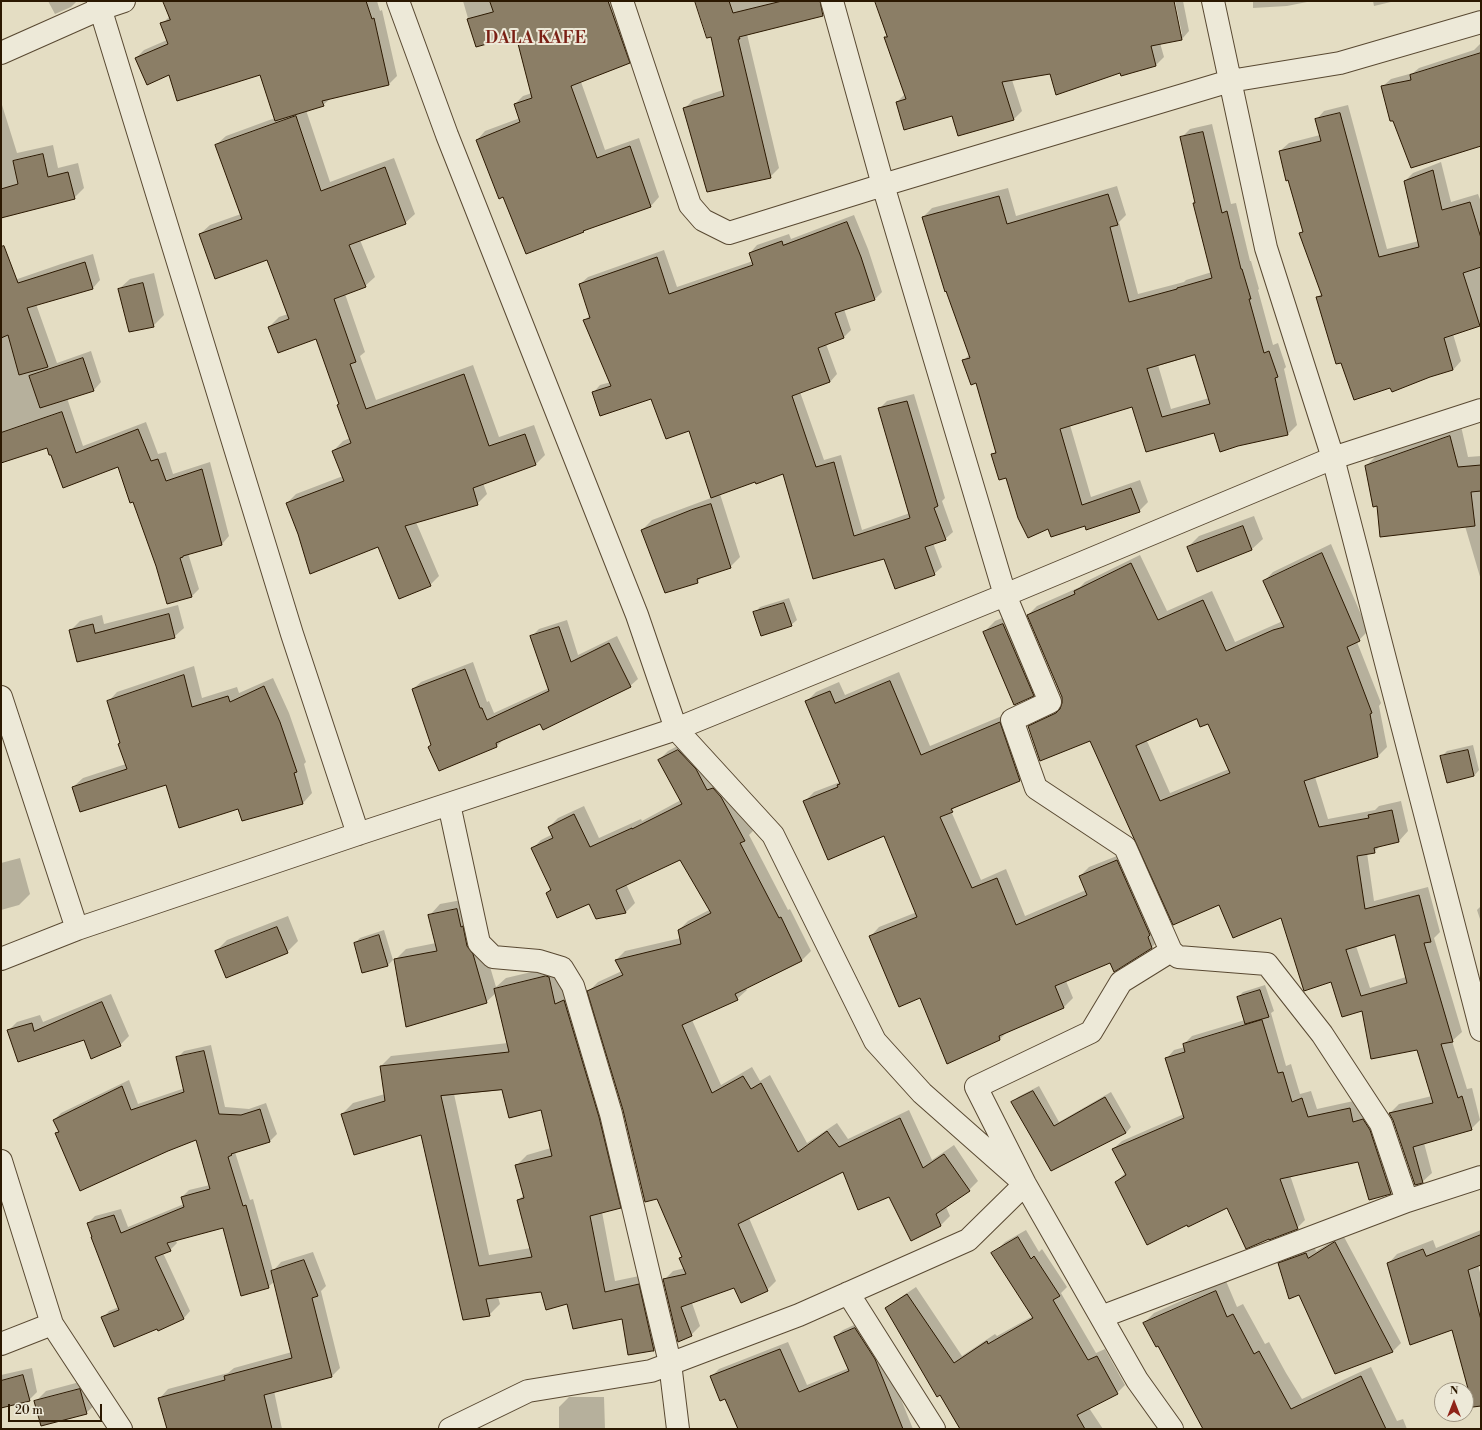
<!DOCTYPE html>
<html>
<head>
<meta charset="utf-8">
<style>
	body { margin:0 }
	#map { position:relative; width:1482px; height:1430px; overflow:hidden; background:#e4ddc3; font-family:"Libre Bodoni",serif }
	canvas { display:block }
	.frame { position:absolute; inset:0; border:2px solid #2b1801; pointer-events:none }
	.north { position:absolute; left:1434px; top:1382px; width:40px; height:40px; box-sizing:border-box; background:#ede9d8; border:1px solid #9f9582; border-radius:50%; rotate:0deg; font-size:11px; font-weight:700; line-height:16px; text-align:center; color:#2b1801 }
	.north::after { content:''; display:block; margin:auto; width:14px; height:18px; background:#8f2418; clip-path:polygon(50% 0,100% 100%,50% 72%,0 100%) }
	.scale { position:absolute; left:8px; top:1404px; width:94px; height:18px; box-sizing:border-box; border:2px solid #2b1801; border-top:0; padding-left:5px; font-size:12px; line-height:14px; white-space:nowrap; color:#2b1801; -webkit-text-stroke:3px #ede9d8; paint-order:stroke }
</style>
</head>
<body>
<div id="map">
<canvas width="1482" height="1430"></canvas>
<div class="frame"></div>
<div class="north">N</div>
<div class="scale">20 m</div>
</div>
<script>
const ctx = document.querySelector('canvas').getContext('2d');
ctx.lineJoin = 'round';
function fillPath(path, color) { ctx.fillStyle = color; ctx.fill(path, 'evenodd'); }
function trace(path, color, width, dash) { ctx.strokeStyle = color; ctx.lineWidth = width; ctx.lineCap = dash ? 'butt' : 'round'; ctx.setLineDash(dash || []); ctx.stroke(path); }
function write(font, color, halo, rows, align = 'center') {
  ctx.font = font + ' "Libre Bodoni",serif'; ctx.lineWidth = 4; ctx.setLineDash([]); ctx.textBaseline = 'middle'; ctx.strokeStyle = halo; ctx.fillStyle = color; for (const [text, x, y, turn = 0] of rows) {
    ctx.save(); ctx.translate(x, y); ctx.rotate((+turn || 0) * Math.PI / 180); ctx.textAlign = isNaN(turn) ? turn : align; if (halo) ctx.strokeText(text, 0, 0); ctx.fillText(text, 0, 0); ctx.restore();
  }
}
const shadow = new Path2D(`
	M48 1H77L71 7 55 14Z
	M164 1H377L380 11 382 10 397 76 389 84 330 99 323 105 306 110 330 182 394 158 415 214 405 223 360 240 375 277 365 286 345 294 365 352 360 356 376 400 473 365 499 437 534 425 545 455 536 464 483 483 487 494 477 504 416 522 439 576 430 585 378 546 298 534 287 503 296 494 343 476 333 451 343 441 350 438 317 338 269 327 279 317 288 314 267 259 200 234 210 225 241 214 216 145 226 136 275 118 261 74H170L136 58 144 50 167 40 162 24 170 16Z
	M463 1H620L638 54 629 62 581 82 605 150 639 138 659 197 651 206 585 229 583 231 477 140 485 131 520 118 515 104 523 96 532 93 517 35 476 46Z
	M696 1H806L747 34 779 168 770 177 684 109 693 100 723 90 711 36Z
	M880 1H1173L1180 34H1182L1175 1H1183L1189 31 1182 39 1160 43 1164 57 1156 65 1122 75 1121 72 1050 73 1012 80 1022 111 1014 119 958 135 953 115 897 102 905 94 886 38 887 36Z
	M1253 1H1312L1287 6 1253 8Z
	M1373 1H1395L1374 6Z
	M1481 43V145L1382 87 1391 79 1413 73 1419 68 1474 50Z
	M1 105H2L17 153 53 145 58 168 78 163 84 188 74 198 1 208Z
	M1348 105 1387 249 1419 241 1405 181 1413 173 1441 162 1451 202 1478 194 1481 202V324L1453 334 1461 361 1453 370 1391 386 1317 298 1322 293 1300 234 1304 230 1280 151 1289 143 1320 135 1316 120 1324 111Z
	M1212 124 1231 204 1236 203 1250 261H1251L1259 289 1258 290 1273 345 1278 343 1286 367 1284 369 1297 425 1288 434 1238 445 1214 431 1147 451 1132 406 1070 425 1091 497 1140 480 1148 502 1139 511 1085 525 1049 527 1007 476 992 455 996 451 976 382 964 360 970 354 923 217 932 208 1008 188 1016 216 1117 186 1126 215 1119 222 1138 294 1184 282 1186 280 1212 272 1181 138 1190 129ZM1196 354 1209 398 1171 409 1158 365Z
	M854 215 868 249 882 292 875 299 844 309 851 330 844 337 826 344 837 374 830 382 800 392 824 460 841 455 862 530 910 513 879 409 887 401 914 394 945 498 942 501 953 532 945 539 933 543 942 567 934 574 884 557 814 578 783 473 756 481 720 494 740 557 730 567 704 575 697 582 664 592V589L642 530 652 520 711 498 690 430 652 398 593 393 600 385 611 382 584 321 590 315 580 284 588 277 664 250 677 287 753 261 750 253 757 245 789 234 791 239Z
	M93 254 100 280 93 288 36 304 57 363 91 351 101 382 94 390 67 398 83 446 146 422 158 454 166 452 173 474 210 462 229 536 222 544 188 553 199 589 192 596 157 565 134 501 118 466 51 454 47 447 1 462V287L3 284 61 264Z
	M154 273 164 315 153 326 119 289 130 279Z
	M1461 426 1468 457 1481 456V580L1465 526 1377 505 1366 466 1376 456Z
	M1254 516 1263 539 1252 549 1197 570 1188 547 1199 536Z
	M1331 544 1368 631 1357 642 1381 703 1379 706 1387 747 1378 756 1315 777 1328 819 1375 810 1379 806 1401 801 1408 831 1399 841 1381 845 1374 852 1367 853 1374 901 1428 887 1440 932 1434 938 1462 1032 1452 1041 1467 1089 1472 1088 1480 1120 1471 1129 1424 1143 1432 1173 1422 1182 1390 1113 1399 1104 1432 1096 1418 1049 1363 1010 1332 981 1282 917 1220 904 1091 740 1029 727 1038 717 1063 706 1062 697 1028 615 1037 606 1080 587 1085 582 1140 555 1167 611 1212 591 1235 642 1283 621 1264 581 1273 572ZM1197 718 1208 722 1229 769 1170 793 1147 741ZM1395 933 1406 977 1370 988 1356 946Z
	M789 598 797 620 791 625 755 613 760 607Z
	M178 605 184 628 174 637 78 661 70 631 80 621 102 615 104 624Z
	M1014 613 1044 684 1033 695 984 632 995 621Z
	M567 620 578 655 617 636 638 679 630 686 505 738 497 746 432 744 413 689 421 682 473 662 487 702 489 701 494 713 549 688 531 637 539 629Z
	M194 666 202 698 237 687 239 693 273 678 289 713 306 762 304 764 312 793 303 803 243 820 239 807 166 784 73 787 83 778 126 764 121 742 108 702 117 692Z
	M899 672 930 746 1009 713 1029 771 1020 780 958 805 951 811 981 880 1006 869 1025 916 1086 890 1080 876 1089 867 1127 852 1161 938 1152 947 1114 971 1110 962 1066 981 1073 998 1064 1007 1008 1031 1000 1039 948 1062 921 997 870 937 879 927 917 912 884 835 804 802 814 792 840 782 806 702 816 692 839 682 845 695Z
	M687 741 730 788 753 831 749 835 788 910 790 909 811 951 802 960 745 988 747 990 737 999 692 1020 721 1085 752 1067 760 1081 770 1075 807 1143 837 1123 848 1139 909 1110 932 1160 954 1145 978 1181 969 1190 946 1207 950 1216 941 1225 912 1239 889 1196 843 1170 749 1218 776 1281 767 1290 735 1287 692 1303 700 1326 691 1335 664 1280 673 1271 685 1268 680 1258 683 1256 624 1110 589 991 598 982 622 971 616 960 625 951 681 938 679 930 688 921 711 909 680 859 626 884 635 903 626 912 596 918 589 902 547 893 551 888 532 849 541 840 553 834 549 827 558 818 584 806 599 838 641 819 642 821 681 800 659 760 668 751Z
	M1473 745 1479 770 1474 776 1442 756 1447 751Z
	M20 858 30 894 19 905 1 910V863Z
	M467 899 483 943 496 987 506 978 557 966 631 1197 620 1207 602 1212 615 1281 649 1274 665 1339 654 1350 628 1354 623 1318 568 1303 542 1290 498 1297 500 1304 489 1315 422 1134 342 1114 353 1103 385 1094 381 1066 391 1056 508 1043 496 993 486 1002 395 960 406 949 436 943 430 915 440 904ZM503 1089 541 1108 551 1148 527 1155 516 1166 524 1195 518 1200 531 1248 489 1255 454 1094Z
	M1481 906V922L1477 910Z
	M288 916 298 941 287 952 216 951 227 940Z
	M384 930 393 960 388 965 363 972 355 943 360 938Z
	M1265 985 1274 1011 1271 1013 1286 1066 1291 1064 1300 1094 1311 1091 1317 1109 1358 1100 1372 1111 1399 1184 1391 1193 1369 1199 1359 1161 1290 1175 1305 1220 1297 1228 1227 1207 1116 1182 1126 1172 1113 1149 1122 1141 1184 1114 1166 1059 1174 1050 1185 1047 1184 1044 1192 1036 1245 1020 1238 997 1243 992Z
	M111 994 129 1036 120 1045 85 1039 9 1030 17 1022 40 1015 43 1022Z
	M211 1045 225 1107 249 1109 266 1103 277 1134 270 1141 235 1152 250 1200 253 1199 273 1271 281 1262 313 1252 326 1286 321 1291 340 1368 331 1377 274 1391 282 1429H168L160 1398 168 1389 228 1373 234 1368 292 1352 275 1281 268 1287 223 1227 175 1239 177 1243 170 1250 163 1253 190 1311 184 1318 158 1328 103 1318 109 1311 119 1307 88 1223 95 1216 121 1209 128 1227 184 1204 182 1197 189 1190 210 1185 197 1139 56 1134 60 1130 54 1120 61 1113 129 1080 138 1104 185 1088 177 1058 184 1051Z
	M1039 1086 1059 1122 1111 1092 1131 1127 1126 1133 1052 1170 1013 1102 1018 1097Z
	M1026 1230 1039 1252 1042 1249 1067 1287 1061 1293 1096 1353 1105 1349 1125 1385 1117 1393 1089 1408 1103 1429H961L941 1394 887 1309 895 1301 916 1287 962 1356 995 1334 997 1336 1033 1316 997 1250 1005 1242Z
	M1481 1230V1264L1478 1265 1481 1276V1387L1453 1328 1388 1264 1397 1254 1433 1240 1436 1248Z
	M1343 1235 1401 1343 1393 1351 1335 1372 1300 1294 1279 1264 1287 1256 1314 1246 1316 1251Z
	M1226 1281 1237 1307 1243 1304 1265 1344 1269 1342 1286 1373 1302 1399 1371 1367 1397 1421 1403 1419 1407 1429H1209L1144 1323 1154 1313Z
	M863 1321 882 1352 913 1429H739L725 1397 711 1377 719 1369 788 1342 807 1385 849 1368 835 1337 843 1330Z
	M32 1368 37 1392 29 1400 1 1407V1375Z
	M91 1379 97 1403 86 1413 35 1402 46 1391Z
	M569 1397H604L605 1429H559V1407Z`);
const building = new Path2D(`
	M163 1H366L372 19 374 18 389 85 322 101 324 106 275 121 260 75 177 101 169 75 147 85 135 58 168 44 160 23 170 20Z
	M490 1H608L630 63 571 86 597 158 630 146 651 207 583 231 584 232 526 254 503 197 499 199 476 140 520 122 514 104 532 98 516 36 476 47 467 19 493 12Z
	M695 1H729L733 13 782 1H820L823 16 739 37 740 39H738L771 178 707 192 683 108 724 96 711 37 707 38Z
	M875 1H1174L1182 40 1151 46 1156 66 1121 76 1120 73 1056 95 1050 74 1002 82 1014 120 958 136 952 116 904 130 896 102 906 99 884 37H887Z
	M1481 53V146L1411 168 1393 121H1390L1381 86 1411 80 1410 75Z
	M1340 113 1379 257 1419 247 1404 181 1433 170 1442 210 1470 202 1481 238V267L1463 273 1480 326 1444 338 1453 370 1430 377 1392 392 1390 388 1354 400 1341 363 1336 364 1316 297 1322 296 1299 233 1303 232 1288 180 1286 181 1279 151 1321 141 1315 119Z
	M296 116 321 191 385 167 406 224 349 245 366 287 334 299 356 362 350 364 366 409 464 374 489 446 525 434 536 465 473 488 478 505 405 526 431 586 399 599 378 547 310 574 298 534 286 503 344 481 332 451 351 443 337 405 339 404 316 339 278 353 268 327 289 319 267 260 215 279 199 234 242 219 215 145Z
	M1203 132 1222 213 1227 211 1241 269H1242L1251 299H1249L1264 353 1269 351 1278 377 1275 378 1288 435 1238 446 1220 452 1214 433 1146 452 1132 407 1060 429 1082 505 1131 488 1140 512 1086 530 1085 526 1051 537 1048 529 1028 538 1018 518 1006 478 999 480 991 454 996 453 976 383 971 385 962 360 970 358 946 291 945 292 922 217 999 196 1007 224 1108 194 1118 225 1110 227 1129 302 1177 289V288L1212 278 1193 203H1195L1180 137ZM1195 355 1210 404 1162 417 1147 369Z
	M43 154 48 177 68 172 75 199 1 218V189L18 184 13 161Z
	M847 222 861 257 875 300 835 313 844 338 818 348 830 382 792 396 816 467 834 462 854 536 910 518 878 408 907 401 938 506 934 508 946 540 925 547 935 575 895 589 884 559 813 579 783 474 756 484 755 482 711 498 689 431 666 439 651 399 600 416 592 392 611 386 583 320 590 318 579 284 657 257 669 294 753 265 749 253 782 241 783 245Z
	M4 246 18 283 85 262 93 289 27 308 48 367 19 375 8 335 1 338V247Z
	M143 283 154 327 129 332 118 289Z
	M83 358 94 391 40 408 29 376Z
	M62 412 76 453 138 429 151 461 158 459 166 481 202 469 222 545 183 556V557L180 558 192 597 167 604 156 566 133 502 130 503 118 467 63 488 51 455H49L47 448 1 463V433Z
	M1450 436 1458 467 1481 465V491L1471 492 1475 526 1380 537 1377 506 1373 507 1365 466Z
	M711 504 731 568 697 579 698 583 665 593 641 530 691 510Z
	M1243 526 1252 550 1197 572 1187 547Z
	M1322 553 1360 641 1347 647 1372 713 1370 714 1378 757 1304 781 1319 827 1369 818 1368 815 1392 810 1399 842 1374 848 1375 853 1357 856 1365 909 1419 895 1431 942 1424 943 1453 1042 1441 1044 1458 1098 1462 1096 1472 1130 1413 1147 1423 1183 1415 1185 1393 1120 1389 1113 1433 1103 1417 1050 1371 1059 1362 1011 1342 1017 1331 982 1304 991 1281 918 1233 938 1219 905 1173 925 1090 741 1040 761 1028 726 1056 713 1060 709 1062 703V697L1027 615 1075 594 1074 591 1131 563 1158 620 1203 600 1226 651 1273 630 1284 627 1263 581ZM1197 719 1200 727 1208 724 1230 773 1160 801 1136 746ZM1395 935 1407 983 1361 996 1346 950Z
	M784 603 792 626 761 636 753 612Z
	M169 614 175 638 77 662 69 630 93 624 95 633Z
	M1003 624 1034 696 1014 705 983 632Z
	M559 627 571 662 609 643 631 687 543 730 540 724 496 743 497 747 439 771 428 747 431 745 412 689 465 669 480 708H482L487 720 549 691 530 636Z
	M184 675 192 707 228 696 230 702 264 686 280 722 297 772 294 773 303 804 242 821 238 809 179 828 166 785 80 812 72 787 127 769 118 744 120 743 107 701Z
	M890 681 921 755 1000 722 1020 781 951 809 953 812 940 817 972 888 997 878 1016 925 1087 895 1079 876 1117 860 1150 935 1148 937 1152 948 1114 972 1110 963 1055 986 1064 1008 999 1036 1000 1040 947 1064 920 998 899 1007 869 936 917 917 884 836 828 860 803 801 838 787 837 785 840 784 805 701 830 691 835 703Z
	M678 750 696 769 707 790 713 788 721 797 745 841 740 843 779 918 781 917 802 961 735 994 738 1000 682 1025 712 1093 743 1076 751 1089 761 1083 798 1152 827 1131 839 1147 900 1118 923 1168 944 1154 970 1191 936 1214 941 1226 911 1241 889 1197 858 1210 843 1172 738 1224 768 1291 741 1303 734 1288 681 1307 692 1336 678 1342 663 1279 686 1274 679 1258 682 1257 657 1199 645 1202 623 1110 587 991 623 975 615 960 681 944 678 930 711 913 680 860 616 890 626 913 596 919 589 904 557 918 546 893 551 890 531 848 553 838 548 827 574 814 590 847 632 828V829L682 804 658 760Z
	M1468 750 1474 776 1447 783 1440 756Z
	M457 909 461 927 463 926 467 946 473 954 487 1003 406 1027 394 959 437 951 428 915Z
	M277 927 288 953 226 978 215 951Z
	M379 935 388 966 362 973 354 943Z
	M546 976 549 977 555 1004 564 1000 599 1117 621 1208 590 1216 605 1292 639 1284 654 1351H652L628 1355 622 1319 573 1329 567 1304 546 1310 541 1292 486 1299 490 1316 463 1320 421 1135 354 1155 341 1114 385 1101 380 1066 509 1052 494 989ZM502 1090 509 1118 541 1110 552 1156 515 1165 524 1198 517 1200 532 1257 479 1266 441 1096Z
	M1260 990 1269 1017 1245 1024 1237 997Z
	M102 1002 121 1046 91 1059 84 1040 18 1062 7 1030 32 1023 34 1031Z
	M1262 1020 1278 1073 1283 1072 1292 1102 1302 1098 1308 1117 1350 1108 1353 1122 1363 1119 1370 1130 1391 1194 1369 1200 1358 1162 1280 1179 1298 1229 1269 1240V1239L1246 1249 1227 1208 1188 1227 1187 1225 1147 1245 1115 1182 1126 1175 1112 1149 1184 1118 1165 1058 1185 1052 1183 1044Z
	M204 1051 219 1114 241 1115 260 1109 270 1142 231 1154 232 1155 228 1157 243 1206 246 1205 269 1288 241 1296 223 1228 167 1243 171 1251 155 1257 184 1319 158 1331 157 1329 114 1347 101 1317 119 1310 91 1237H92L87 1223 114 1215 121 1233 184 1207 181 1197 210 1189 196 1140 168 1151 80 1191 55 1133 59 1132 53 1120 122 1086 131 1110 184 1092 176 1057Z
	M1033 1091 1054 1126 1105 1097 1126 1133 1051 1171 1011 1102Z
	M1481 1235V1265L1468 1270 1481 1320V1406L1473 1407 1452 1330 1410 1345 1387 1263 1423 1249 1426 1256Z
	M1018 1237 1031 1259 1034 1256 1060 1296 1053 1300 1088 1360 1097 1356 1118 1394 1077 1415 1085 1429H960L940 1395 937 1397 885 1308 907 1294 954 1363 987 1341 988 1344 1033 1318 991 1253Z
	M1335 1242 1393 1352 1335 1374 1299 1295 1289 1299 1278 1263 1306 1253 1308 1258Z
	M304 1260 318 1296 312 1298 332 1377 264 1395 272 1429H167L158 1398 225 1380 224 1376 292 1358 271 1271Z
	M1216 1291 1227 1317 1233 1314 1254 1354 1259 1351 1291 1409 1361 1376 1386 1429H1203L1158 1346 1156 1347 1143 1323Z
	M855 1328 875 1359 903 1429H738L725 1399 720 1401 710 1376 780 1349 799 1392 849 1371 834 1337Z
	M23 1375 30 1401 1 1408V1381Z
	M80 1389 87 1414 41 1426 34 1401Z`);
const minor = new Path2D(`
	M98 1 292 634 358 834
	M398 1 447 135 637 615 676 729 773 835 875 1041 922 1093 1025 1184
	M622 1 690 205 703 220 729 233 883 185 1230 81 1340 63 1481 22
	M832 1 883 185 1005 595 1050 702 1012 720 1036 788 1125 847 1171 951 1178 957 1267 964 1322 1034 1381 1124 1407 1201 1481 1177
	M1213 1 1266 248 1333 458 1481 1030
	M1 53 100 9 124 1
	M1 697 77 929
	M449 804 479 943 493 957 539 961 562 968 573 986 611 1114 670 1363 678 1429
	M1171 951 1121 982 1091 1032 976 1087 1025 1184 1137 1380 1172 1429
	M1 959 77 929 358 834 676 729 1005 595 1333 458 1481 410
	M1 1161 52 1324 121 1429
	M848 1293 934 1429
	M1101 1317 1407 1201
	M1 1344 52 1324
	M450 1429 528 1391 651 1371 799 1315 968 1240 1025 1184`);
const districtNames = [
	["DALA KAFE",536,39]
];
fillPath(shadow, '#0003');
fillPath(building, '#8b7e66');
trace(building, '#2b1801', 1);
trace(minor, '#594932', 24);
trace(minor, '#ede9d8', 22);
ctx.letterSpacing = '1px';
write('bold 16px', '#7a1f14', '#ede9d8', districtNames);
ctx.letterSpacing = '0px';
</script>
</body>
</html>
